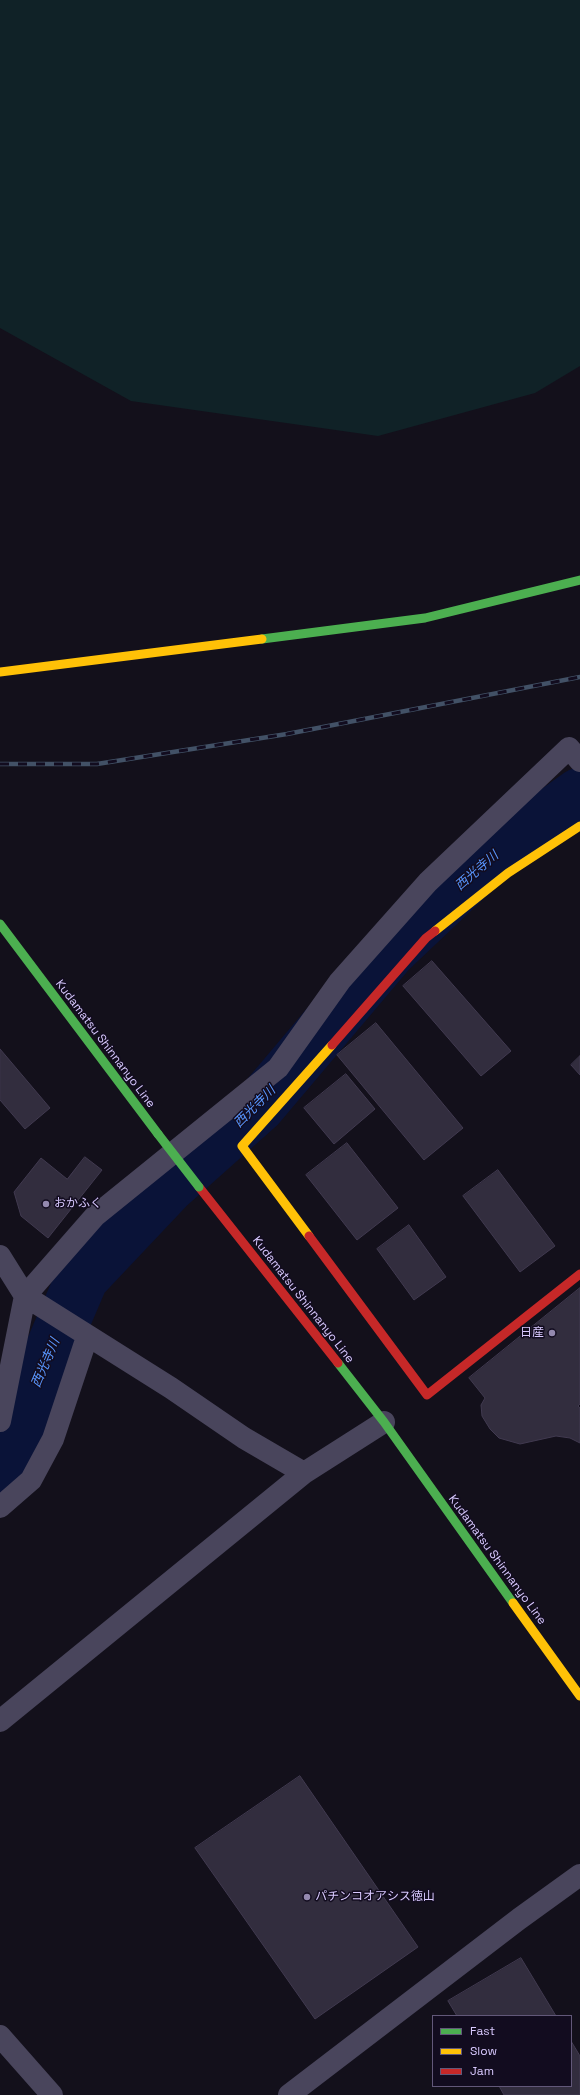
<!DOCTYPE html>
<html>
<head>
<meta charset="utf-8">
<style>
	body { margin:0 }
	#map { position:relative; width:580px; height:2095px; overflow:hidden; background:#13101b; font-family:"Space Grotesk",sans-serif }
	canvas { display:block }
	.legend { position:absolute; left:432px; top:2015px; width:140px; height:72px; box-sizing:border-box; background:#120c1f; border:1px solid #625879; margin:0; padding:5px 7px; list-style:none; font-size:12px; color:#d9caff }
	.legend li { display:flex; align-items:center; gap:8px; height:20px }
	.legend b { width:20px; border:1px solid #625879 }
</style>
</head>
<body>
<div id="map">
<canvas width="580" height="2095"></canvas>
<ul class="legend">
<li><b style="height:5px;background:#4caf50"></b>Fast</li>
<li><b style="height:5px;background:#ffc107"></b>Slow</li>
<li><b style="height:5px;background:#c62828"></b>Jam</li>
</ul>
</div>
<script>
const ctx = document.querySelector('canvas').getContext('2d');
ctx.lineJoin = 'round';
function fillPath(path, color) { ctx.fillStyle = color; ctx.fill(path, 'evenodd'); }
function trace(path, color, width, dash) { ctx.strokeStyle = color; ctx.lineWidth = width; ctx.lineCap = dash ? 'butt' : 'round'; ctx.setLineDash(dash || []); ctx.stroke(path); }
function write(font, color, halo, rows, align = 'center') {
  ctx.font = font + ' "Space Grotesk","Noto Sans JP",sans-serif'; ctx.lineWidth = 3; ctx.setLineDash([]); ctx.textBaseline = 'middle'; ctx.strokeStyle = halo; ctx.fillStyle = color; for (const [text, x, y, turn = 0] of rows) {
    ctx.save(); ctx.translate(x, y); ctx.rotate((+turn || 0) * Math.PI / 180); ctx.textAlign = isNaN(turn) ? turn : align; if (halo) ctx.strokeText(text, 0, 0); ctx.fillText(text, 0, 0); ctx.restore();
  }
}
const green = new Path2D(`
	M0 0H580V366L535 393 378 436 131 401 0 328Z`);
const river = new Path2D(`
	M0 1470 82 1278 168 1187 259 1106 390 951 484 862 580 794`);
const building = new Path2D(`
	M432 961 511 1051 481 1076 403 986Z
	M376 1023 463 1128 424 1160 337 1055Z
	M0 1049 50 1108 25 1129 0 1100Z
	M580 1056V1075L571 1065Z
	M346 1074 375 1109 334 1144 304 1108Z
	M347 1143 398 1208 357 1240 306 1175Z
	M85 1157 102 1170 48 1238 21 1216 14 1192 41 1158 67 1179Z
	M498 1170 555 1246 520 1272 463 1196Z
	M409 1225 446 1277 414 1300 377 1249Z
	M580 1288V1404L578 1406 580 1408V1443L570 1438 556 1436 520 1444 499 1438 490 1429 482 1416 481 1405 485 1398 469 1378Z
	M300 1776 418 1947 315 2019 195 1848Z
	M521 1958 556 2016H457L448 2001Z
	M571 2041 580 2056V2095H504L499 2086H571Z`);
const street = new Path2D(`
	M0 1256 25 1296 171 1388 244 1438 304 1473
	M0 1421 25 1296 95 1216 278 1068 340 981 428 882 569 748 580 761
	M0 1507 31 1480 53 1439 87 1337
	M0 1721 304 1473 384 1422
	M0 2036 52 2095
	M289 2095 519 1919 580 1875`);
const fast = new Path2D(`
	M262 639 425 618 580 580
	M0 924 158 1134
	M338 1363 384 1422 513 1603`);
const slow = new Path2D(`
	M0 672 262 639
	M435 931 508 873 580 826
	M309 1236 242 1146 332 1045
	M513 1603 580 1696`);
const jam = new Path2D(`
	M332 1045 426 938 435 931
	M199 1187 338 1363
	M309 1236 427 1395 580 1274`);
const rail = new Path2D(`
	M0 764H97L287 734 580 677`);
const fastBridge = new Path2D(`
	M158 1134 199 1187`);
const markers = [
	[46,1204,4,"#9489af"],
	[552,1333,4,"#9489af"],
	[307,1897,4,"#9489af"]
];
const streetNames = [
	["Kudamatsu Shinnanyo Line",105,1044,53],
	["Kudamatsu Shinnanyo Line",303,1300,52],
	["Kudamatsu Shinnanyo Line",497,1560,54]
];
const poiNames = [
	["おかふく",54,1204],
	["日産",544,1333,"right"],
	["パチンコオアシス徳山",315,1897]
];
const waterNames = [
	["西光寺川",477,871,-41],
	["西光寺川",255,1107,-45],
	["西光寺川",46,1363,-67]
];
fillPath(green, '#102227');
trace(river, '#0a1338', 53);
fillPath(building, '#322d3e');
trace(building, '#413a50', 1);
trace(street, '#49455c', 22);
trace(fast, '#4caf50', 9);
trace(slow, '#ffc107', 9);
trace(jam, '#c62828', 9);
trace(rail, '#425166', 4.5);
trace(rail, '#120c1f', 3, [9]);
trace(fastBridge, '#4caf50', 9);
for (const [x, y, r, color] of markers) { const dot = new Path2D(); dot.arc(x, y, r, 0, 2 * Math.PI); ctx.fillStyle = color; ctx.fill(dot); trace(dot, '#120c1f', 1.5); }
write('12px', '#d9caff', '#120c1f', streetNames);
write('12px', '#d9caff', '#120c1f', poiNames, 'left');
write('italic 13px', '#5896ff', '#120c1f', waterNames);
</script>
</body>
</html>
